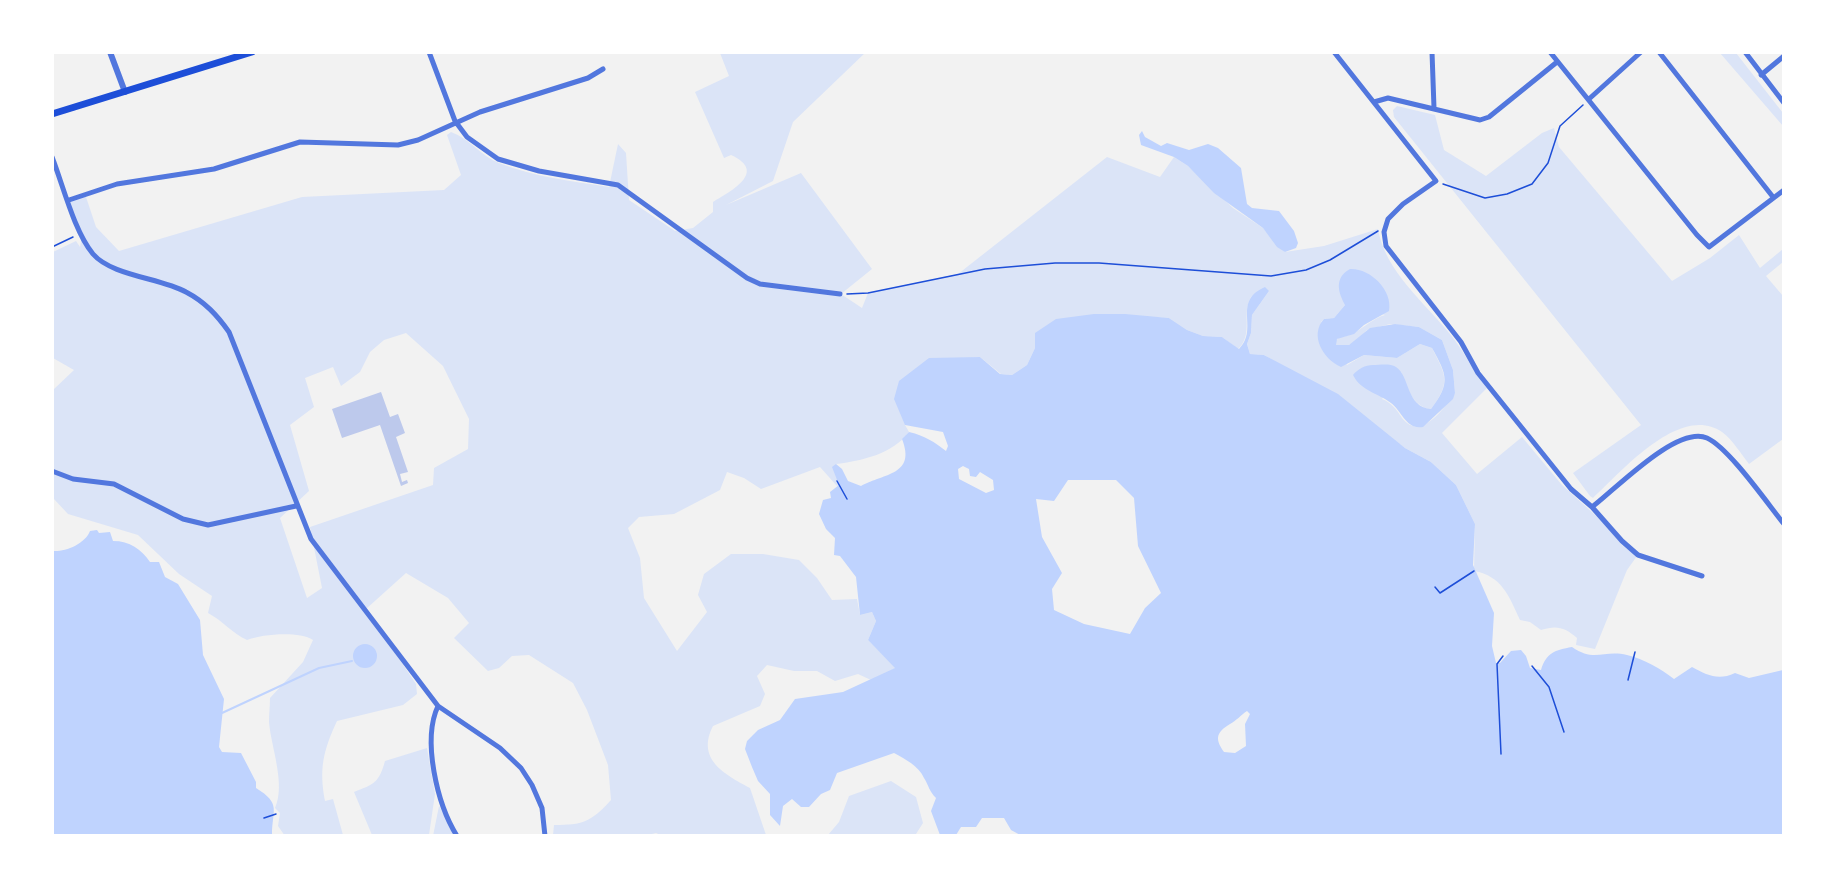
<!DOCTYPE html>
<html>
<head>
<meta charset="utf-8">
<style>
	body { margin:0 }
	#map { position:relative; width:1836px; height:888px; overflow:hidden; background:#f2f2f2; font-family:"Source Serif 4",serif }
	canvas { display:block }
	.frame { position:absolute; inset:0; border:54px solid #fff; pointer-events:none }
</style>
</head>
<body>
<div id="map">
<canvas width="1836" height="888"></canvas>
<div class="frame"></div>
</div>
<script>
const ctx = document.querySelector('canvas').getContext('2d');
ctx.lineJoin = 'round';
function fillPath(path, color) { ctx.fillStyle = color; ctx.fill(path, 'evenodd'); }
function trace(path, color, width, dash) { ctx.strokeStyle = color; ctx.lineWidth = width; ctx.lineCap = dash ? 'butt' : 'round'; ctx.setLineDash(dash || []); ctx.stroke(path); }
const green = new Path2D(`
	M866 52 793 122 773 181 726 205 801 173 872 269 841 294 862 308 868 293 958 274 1107 157 1160 177 1174 157 1188 166 1233 208 1263 228 1285 252 1324 246 1378 229C1385 271 1424 302 1450 334 1464 351 1473 371 1487 388L1442 433 1477 474 1522 437 1562 485 1604 523 1622 545 1637 556 1627 570 1595 649 1576 645 1577 638C1565 627 1556 625 1541 630L1530 622 1520 620C1509 596 1502 576 1474 571L1475 524 1456 485 1431 462 1405 448 1310 381 1264 355 1250 354 1247 344 1251 333 1252 315 1269 291 1251 297C1241 314 1254 334 1238 349L1222 337 1203 336 1187 330 1169 318 1095 314 1035 348 1027 365 1012 375 1001 374 980 357 959 359 905 425 909 432C893 454 861 461 836 464L839 485 837 486 820 467 761 489 744 478 727 472 720 490 674 514 639 517 628 528 640 558 644 598 677 651 707 612 698 595 704 574 731 554H763L799 560 817 578 832 600 857 599 860 615 872 612 876 621 868 640 896 668 871 680 858 674 835 681 817 671H794L767 665 757 676 765 694 760 706 713 726C696 759 724 774 750 788L766 835 663 836 656 833 644 836 553 835 554 825C583 825 591 822 611 800L608 765 587 710 573 683 529 655 512 656 499 668 488 671 454 638 469 623 448 598 406 573 366 609 416 684 417 694 403 705 337 721C323 751 319 769 325 801L333 799 343 835 285 836 278 826 280 813 275 808C286 784 271 747 269 722 269 714 270 706 270 698L303 662 313 640C299 631 263 634 247 640 232 633 223 621 208 613L212 596 179 574 138 535 68 514 53 498V390L74 370 53 358V252L76 241 80 247 82 235 69 200 85 194 96 227 119 251 302 197 444 190 461 175 447 135 451 132C470 139 481 156 499 163 534 177 572 181 609 187L618 144 626 153 629 200 675 231 693 228 713 212V202C731 191 768 172 731 155L724 158 695 92 729 76 720 53ZM1345 305 1385 315C1368 320 1357 336 1340 337L1335 341 1336 345 1343 347 1355 343 1367 330 1390 324 1419 327 1442 340 1453 370 1455 393C1444 408 1421 442 1402 418 1396 409 1392 403 1382 399L1401 372C1405 386 1414 408 1431 409 1451 382 1446 376 1432 348L1420 344 1397 358 1364 355 1347 365 1321 322 1324 319 1334 318ZM406 333 443 366 469 419 468 449 434 468 433 485 310 527 322 588 307 598 280 518 309 491 290 425 314 407 305 378 333 367 341 386 360 372 370 352 384 340Z
	M1720 53H1736L1783 113V126Z
	M1397 106 1435 115 1444 150 1486 176 1542 133 1554 128 1559 147 1672 281 1710 258 1739 235 1760 268 1783 249V262L1766 276 1783 296V439L1749 464C1741 454 1732 439 1722 432 1680 403 1621 472 1593 498L1590 496 1573 473 1641 425 1394 117 1393 110Z
	M427 748 435 794 429 835H372L354 792C374 784 379 783 385 761Z
	M891 781 916 797 923 823 916 834 828 835 839 822 849 796Z
	M439 806 455 835 433 836Z`);
const water = new Path2D(`
	M1142 131 1145 137 1161 146 1167 143 1189 150 1208 144 1218 148 1241 168 1247 204 1252 208 1279 211 1294 231 1298 243 1296 248 1285 252 1277 247 1263 228 1214 193 1188 166 1174 157 1141 145 1139 135Z
	M1350 269C1370 268 1393 290 1389 311L1364 325 1354 334 1337 339 1336 345H1349L1370 328 1395 324 1419 327 1442 340 1453 370 1455 393 1453 399 1423 427C1406 430 1402 411 1391 403 1378 393 1361 391 1353 375 1358 369 1365 365 1373 365 1380 365 1390 363 1396 367 1410 376 1406 407 1431 409 1451 383 1447 375 1432 348L1420 344 1397 358 1364 355 1341 367C1323 359 1309 335 1324 319L1334 318 1345 305C1338 292 1334 278 1350 269Z
	M1265 287 1269 291 1252 315 1251 333 1247 344 1250 354 1264 355 1338 394 1405 448 1431 462 1456 485 1475 524 1473 565 1494 613 1492 646 1496 663H1500L1511 651 1521 650 1526 656 1530 668 1541 670C1546 653 1555 650 1572 647 1595 663 1604 649 1627 655 1644 659 1661 669 1674 679L1692 667C1707 675 1718 681 1735 673L1749 678 1783 670V835L1022 836 1011 830 1004 818H982L976 827H961L956 835H940L931 811 936 798C929 791 929 786 924 778 919 766 905 759 894 753L837 773 830 790 821 794 809 807H801L792 799 783 806 780 826 770 815V794L758 781 752 767 745 749 747 741 758 730 780 720 795 699 843 692 895 668 868 640 876 621 872 612 860 615 856 577 840 556 834 555 835 538 826 529 819 514 823 500 831 498 830 492 839 485 832 467 836 464 842 469 848 481 861 486C885 473 916 475 902 439L909 432C926 436 934 442 946 451L948 446 943 432 905 425 894 399 899 381 929 358 980 357 1000 374 1012 375 1027 365 1035 348V333L1056 319 1094 314H1125L1169 318 1187 330 1203 336 1222 337 1239 349C1260 328 1231 302 1265 287ZM963 466 969 469 970 476 976 477 980 472 993 480 994 490 986 493 959 479 958 469ZM1068 480H1116L1134 498 1138 546 1161 593 1145 608 1130 634 1084 624 1054 610 1052 589 1062 573 1042 537 1036 499 1054 501ZM1247 711 1250 714 1245 724 1246 746 1235 753 1224 752C1214 738 1217 732 1230 724 1236 721 1241 715 1247 711Z
	M97 530 99 533 110 532 113 541C130 541 141 549 150 562H159L165 577 178 584 200 620 203 655 224 699 219 747 222 752 241 753 256 782V788C282 804 272 810 272 835L53 836V551C65 552 85 544 90 531Z
	M353 656a12 12 0 1 1 24 0a12 12 0 1 1-24 0Z`);
const stream = new Path2D(`
	M222 713 319 668 352 661`);
const building = new Path2D(`
	M381 392 390 417 398 414 405 433 396 437 408 472 400 474 402 482 407 480 408 483 401 486 380 425 342 438 332 409Z`);
const path = new Path2D(`
	M1443 184 1485 198 1507 194 1532 184 1548 163 1560 126 1583 105
	M52 247 73 237
	M847 294 868 293 985 269 1055 263H1099L1271 276 1306 270 1330 260 1378 231
	M837 481 847 499
	M1435 587 1440 593 1474 571
	M1532 666 1549 687 1564 732
	M1628 680 1635 652
	M1501 754 1497 664 1503 656
	M264 818 276 814`);
const minor = new Path2D(`
	M429 52 455 121 467 137 498 159 539 171 618 185 747 278 760 284 840 294
	M1334 52 1436 181 1403 204 1388 219 1384 232 1386 246 1461 342 1478 373 1571 489 1592 507 1622 541 1638 555 1702 576
	M1432 52 1434 108
	M1550 52 1697 235 1709 247 1784 190
	M1659 52 1773 197
	M1745 52 1784 103
	M1761 75 1784 56
	M1589 99 1641 52
	M1374 102 1388 98 1480 120 1489 117 1557 62
	M52 157C63 185 74 231 93 254 112 276 161 278 186 292 205 302 217 315 229 332L311 539 438 706 500 748 521 768 532 785 542 808 545 836
	M69 200 117 184 214 169 300 142 398 145 418 140 480 112 588 78 603 69
	M52 471 73 479 114 484 183 519 208 525 296 506
	M1592 507C1616 489 1677 425 1707 438 1729 448 1767 503 1784 524
	M438 706C422 740 437 804 457 836`);
const tertiary = new Path2D(`
	M110 52 125 92`);
const secondary = new Path2D(`
	M52 114 252 52`);
fillPath(green, '#dbe4f7');
fillPath(water, '#bfd3fe');
trace(stream, '#bfd3fe', 2);
fillPath(building, '#bdc9ec');
trace(path, '#1d4ed8', 1.5);
trace(minor, '#5277de', 5);
trace(tertiary, '#5277de', 6);
trace(secondary, '#1d4ed8', 7);
</script>
</body>
</html>
